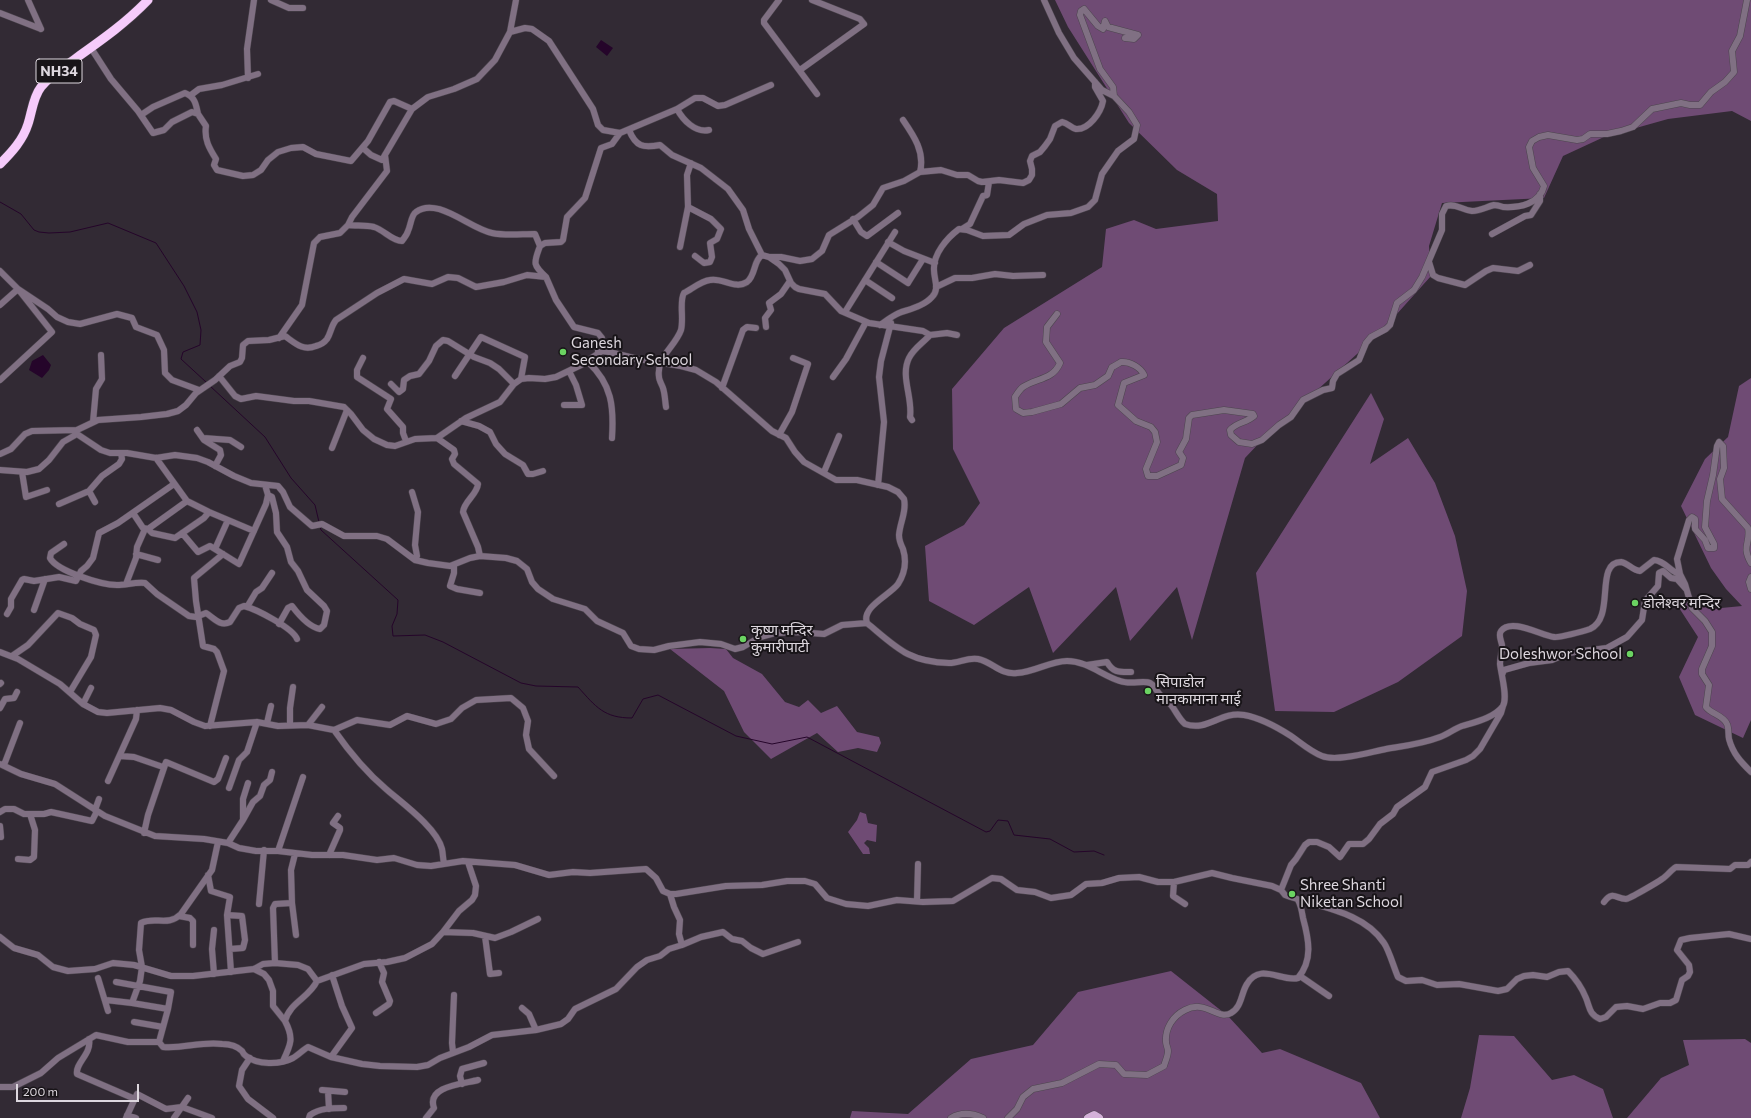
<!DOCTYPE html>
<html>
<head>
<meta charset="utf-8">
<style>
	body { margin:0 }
	#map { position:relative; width:1751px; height:1118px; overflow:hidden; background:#322a34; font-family:Commissioner,sans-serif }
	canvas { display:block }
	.scale { position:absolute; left:16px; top:1084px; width:123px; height:18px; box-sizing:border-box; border:2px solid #ddd7de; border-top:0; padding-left:5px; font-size:12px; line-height:14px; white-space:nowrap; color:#ddd7de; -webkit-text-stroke:3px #181418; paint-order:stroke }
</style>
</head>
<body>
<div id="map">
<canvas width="1751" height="1118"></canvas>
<div class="scale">200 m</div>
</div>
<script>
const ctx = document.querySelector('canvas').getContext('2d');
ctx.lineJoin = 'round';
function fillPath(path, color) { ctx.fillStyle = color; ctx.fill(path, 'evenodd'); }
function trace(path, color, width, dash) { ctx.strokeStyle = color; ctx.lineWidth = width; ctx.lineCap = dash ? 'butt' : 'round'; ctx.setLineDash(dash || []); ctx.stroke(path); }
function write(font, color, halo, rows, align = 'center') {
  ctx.font = font + ' Commissioner,"Noto Sans Devanagari",sans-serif'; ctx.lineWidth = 4; ctx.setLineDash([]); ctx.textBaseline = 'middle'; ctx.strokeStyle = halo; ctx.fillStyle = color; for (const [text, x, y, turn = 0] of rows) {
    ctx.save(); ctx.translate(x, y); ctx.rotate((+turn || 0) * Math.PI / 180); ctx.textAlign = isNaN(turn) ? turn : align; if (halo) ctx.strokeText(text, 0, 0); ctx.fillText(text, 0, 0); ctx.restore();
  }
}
const forest = new Path2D(`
	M1055 0H1751V121L1732 111 1668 119 1604 137 1563 156 1544 198 1442 203 1429 246 1431 276 1378 335 1262 440 1245 458 1192 640 1177 587 1130 641 1116 587 1053 653 1029 587 974 625 929 601 925 546 964 525 980 503 953 449 952 389 1004 328 1102 267 1106 229 1134 220 1156 229 1218 221 1217 194 1177 170 1129 123 1068 27Z
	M1751 378V720L1743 738 1695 715 1679 677 1698 637 1672 597 1711 609 1742 606 1726 589 1711 568 1681 506 1705 459 1728 437 1739 386Z
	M1371 393 1384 419 1370 464 1408 438 1435 483 1455 536 1467 591 1462 636 1398 682 1334 712 1275 711 1256 573Z
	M710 648 726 649 733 658 762 674 785 702 799 707 808 700 821 713 837 706 857 732 879 737 881 743 877 752 858 748 838 752 817 733 771 759 744 732 724 691 670 649Z
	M860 812 866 814 868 823 877 825 876 842 867 840 864 843 869 848 870 854H863L848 832 857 820Z
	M1171 971 1228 1016 1262 1053 1280 1049 1361 1083 1380 1118H850L852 1111 908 1114 971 1059 1033 1045 1078 992Z
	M1479 1035 1514 1036 1552 1080 1574 1075 1603 1089 1613 1118H1461L1470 1088Z
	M1745 1039 1751 1043V1118H1627L1661 1078 1689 1065 1683 1040Z`);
const water = new Path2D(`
	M601 40 613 48 607 56 596 47Z
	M43 355 51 365 49 370 42 378 29 370 32 361Z`);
const stream = new Path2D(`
	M0 202 21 214 34 230 39 232 49 233 70 232 108 223 156 243 184 286 197 312 201 330 200 345 183 352 181 359 206 382
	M210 386 265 437 291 478 315 505 319 522
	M320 527 321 530 398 600 397 614 392 626 393 636 425 635 443 642 521 683 536 686 578 687C596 707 604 718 632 718L643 699 658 695 736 736 772 744 807 737 986 832 990 831 998 820 1008 821 1014 835 1050 839 1074 852 1094 851 1104 855`);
const minor = new Path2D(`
	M28 0 41 29
	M271 0 289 8H303
	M779 0 764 20V23L817 94
	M0 13 41 29
	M510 32 525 28 532 29 549 41 593 109 598 125 603 130 620 133
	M91 48 111 79 138 111 153 133 164 130 172 122 192 112 198 114 206 126C204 139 209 148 216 159L214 165 217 170 243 176 253 175 261 170 268 160 278 152 291 148 303 147 316 154 351 161 368 141 390 102 394 101 412 109
	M800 70 864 24 860 19 812 0
	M248 78 247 49 254 0
	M191 95 199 89 222 85 258 74
	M1114 96 1113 87 1100 69 1080 15 1081 11 1084 9 1098 26 1103 29 1105 21 1108 27 1138 35 1134 39 1125 38
	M677 109C683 120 695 133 709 130
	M141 115 153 107 185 93C195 97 196 104 198 114
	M629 130C636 147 643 148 660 145L672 155 701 168 728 189 743 210 749 229 762 255
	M363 148 371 155 382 160 412 109 428 97 454 89 477 79 495 60 510 32 516 0
	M920 172 941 170 957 175H968L978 181 982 182 999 180 1023 183 1029 180 1032 175V169L1030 161 1032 156 1040 152 1045 146 1050 139 1055 126 1062 122C1068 123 1071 128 1076 129 1089 130 1101 112 1103 101L1095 87V82
	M688 207 711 219 721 229 717 239 710 243 712 257 710 262 704 263 695 256
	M853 219 861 232 867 236 898 213
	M348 225 352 217 387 171 385 155
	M962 229 970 224 983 196 987 195 989 182
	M1492 234 1525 216 1531 215 1540 201V194
	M888 242 904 251 935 263
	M540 246 545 243 561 242 563 240 567 217 585 198 601 148 612 144 620 133 677 109 695 98H703L718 106 725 105 771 85
	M680 247 688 207 687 175 691 163
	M762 255 769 257 779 264 785 270 791 283 795 287 799 289 825 294 841 311 869 323 923 331 930 335C923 343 914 348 909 358 900 376 913 398 910 417L912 420
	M769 257H781L800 261 812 259 822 251 829 235 858 217 873 205 883 188 904 181 920 172C925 152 914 136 903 120
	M876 262 908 283 923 259
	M1429 262 1433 275 1438 278 1465 285 1486 271 1493 268 1518 271 1530 265
	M0 271 18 289 52 332 0 380
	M865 280 892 298
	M936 287 955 278H972L995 274 1013 276 1043 275
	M0 305 18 289 48 309 57 317 68 322 80 324 117 314 132 318 136 327 157 335 164 350 165 373 172 380 199 390
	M845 312 895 232
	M1057 314 1047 327 1046 342 1060 363C1053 380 1036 378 1023 387 1020 389 1017 394 1015 397L1016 409 1023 413 1032 412 1061 404 1080 388 1095 385 1108 376 1112 367C1115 366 1119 363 1121 362 1130 361 1141 368 1144 375L1124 383 1118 405 1136 421 1151 427 1155 432 1157 442 1146 469 1148 476H1157L1181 465 1183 458 1179 452 1186 439 1189 418 1192 415 1224 410 1253 414 1254 416C1246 423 1237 422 1230 430L1231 435 1239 442 1252 444 1262 440 1279 425 1291 417 1303 400 1323 390 1332 388 1333 381 1337 374 1359 360 1366 343 1371 337 1386 329 1390 325 1397 303 1414 290 1422 277 1442 230V214L1446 206C1456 203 1462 210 1472 211 1480 211 1486 207 1494 205 1497 205 1500 206 1503 207 1519 208 1540 204 1544 186L1533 168 1529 147 1532 141 1539 137 1548 135 1577 140 1583 139 1590 134H1607L1621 131 1633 127 1652 109 1681 103 1690 105H1700L1711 92 1725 82 1734 72 1732 51 1740 36 1747 0
	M880 325C886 321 892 316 899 313 910 309 924 306 932 297 940 289 934 280 934 270 933 254 947 238 959 229L967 230 983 236 1009 235 1024 224 1047 215 1071 213 1088 207 1095 200 1102 174 1118 151 1134 139 1137 125 1129 112 1114 96 1102 90 1074 58 1059 33 1044 0
	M766 327 765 318 771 310 769 303 781 294 790 281
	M930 335 947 333 957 335
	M279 338 302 305 314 243 320 237 340 233 348 225C356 226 366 225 374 227 384 230 392 241 402 241 404 238 407 235 408 231 411 225 411 215 416 212 437 196 470 229 492 233 505 236 521 234 535 234L540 246C534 263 532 264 546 277
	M363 358 357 370V377L391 399 387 409 403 427V433L406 441
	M588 362C612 384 614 407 612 438
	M219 376 235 396 241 399 256 396 294 401H309L344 407 351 414 363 430 374 439 387 445 395 446 415 439 437 438 466 418 500 402 514 384 521 379 529 378 545 379 556 377 581 365 602 351 609 352 638 359 681 366 696 370 716 382 772 431 786 438 795 452 804 462 836 480H857L888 487 898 492 904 499C907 511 900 522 899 535 899 540 901 545 903 549 907 562 905 573 898 584 890 595 861 607 867 623
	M455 376 481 337 525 357 521 379
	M833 377 846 359 866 322
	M391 384 399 392 403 389 404 380 410 376 419 374 429 361 436 346 443 340 448 341 474 357 490 363 499 369 514 384
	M722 388 743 330 747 327 756 328
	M564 405H582L576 385 569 371
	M666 407C665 401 665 394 663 388 662 385 659 380 659 377 656 357 675 347 681 330 684 318 679 301 684 293 692 289 701 281 710 280 722 277 735 290 747 282 756 275 753 261 762 255
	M461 421 479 426 490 432 496 444 505 454 523 465 528 474H533L543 471
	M93 422 96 389 102 379 101 355
	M197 430 204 440 220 450 221 455 215 466
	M77 434 101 450 110 453H127L156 458 175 455 197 458 208 462 234 476 251 483 278 486 283 492 290 507 312 526 322 524 344 536H377L387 539 415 560 428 563 450 566 470 558 480 556 506 558 517 561 527 569 532 582 538 589 553 599 585 609 597 621 623 633 631 646 639 649 654 650 669 646 700 642 721 644 735 649 743 647 760 637 775 633 798 632 824 634 842 625 867 623C896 647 908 662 949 663 959 663 968 657 978 659 993 662 1000 675 1017 673 1035 672 1050 661 1067 661 1087 661 1103 676 1120 681 1130 685 1144 680 1150 683 1154 685 1155 689 1158 692 1161 697 1167 700 1171 705 1176 711 1179 719 1185 724 1208 732 1220 711 1244 715 1261 718 1277 727 1291 736 1301 743 1311 752 1322 756 1337 762 1370 752 1386 749 1404 746 1422 744 1440 737 1448 734 1454 729 1462 726 1475 722 1494 718 1503 706 1508 697 1501 674 1500 664 1500 658 1502 652 1502 645 1501 640 1498 635 1501 631 1511 617 1542 636 1554 637 1559 638 1584 631 1590 629 1616 618 1594 562 1621 562 1628 563 1632 570 1640 571L1654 560C1666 561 1670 572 1680 574
	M779 435 792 412 808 364 793 358
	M203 438 230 440 241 447
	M437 438 454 450 455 454 452 459 454 464 478 484C477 495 464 501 463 512L478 547 480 556
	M332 448 347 410
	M0 454 11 449 25 434 32 431 77 430 98 420 141 417 167 414 178 411 186 405 196 393 215 380 230 366 240 362 242 358 243 345 248 341 269 340 285 336C296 344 303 351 316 346 320 345 324 343 327 339 331 333 331 326 336 320L377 293 404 279 432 284 448 277 458 278 476 287 504 282 527 275 546 277 556 300 574 327 598 333 602 338 601 343 598 348V353
	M156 458 187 501 209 512 254 531
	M0 470 27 472 39 469 49 460 63 442 77 434
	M22 472 26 497 47 490
	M824 472 839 436
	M878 485 884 422 879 377 881 361 891 323
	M89 491 95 502
	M412 492 418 512 415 545 417 556 415 560
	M268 495 272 497 276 513 277 532 287 547 291 562 298 571 307 590 324 606 327 611 324 625 320 629C309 627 298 614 292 606L288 608 279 624
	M59 504 89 491 102 476 119 464 122 459 121 453
	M133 513 143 528 148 529 187 501
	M148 529 152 533 175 538 204 518 209 512
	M182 533 198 552 210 546 239 564 266 504 268 495 265 485
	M64 544 51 553 50 558C57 571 101 585 117 585 126 585 135 582 145 583L157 594 189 616 196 617 206 613C214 618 220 627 230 622L239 608 244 606C256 609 293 628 297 639
	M215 549 228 520
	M136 554 158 560
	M1751 563C1741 546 1751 543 1748 528L1722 499 1720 479 1724 468 1723 446 1719 442 1717 446 1713 475 1707 501 1705 527 1714 544V548H1708L1705 540 1695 529V519L1692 517 1689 520 1677 559 1680 574 1685 584 1692 608 1705 621 1712 632V646L1702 669V674L1709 685 1706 707C1711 714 1723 715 1727 724 1729 728 1728 735 1729 739 1733 754 1741 762 1751 772
	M454 565V573L450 586 457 589 480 593
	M1751 577 1749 582 1751 589
	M126 584 136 558 137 547 145 529
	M247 607 256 592 262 588 272 573
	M34 610 45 579
	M7 614 11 607V599L22 580 24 579 34 581 59 577 76 581 81 571 87 566 93 558 99 533 118 523 174 484
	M0 652 18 659 60 684 83 704 98 712 107 713 160 708 171 710 194 722 205 726 257 722 278 726 308 725 334 730C348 750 367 773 386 789 402 803 437 828 442 849 443 854 443 859 444 864
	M12 656 28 645 58 613 72 618 80 624 94 630 96 635 91 657 70 692
	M1087 665 1107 662C1113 673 1120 672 1131 672
	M1502 675 1504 670 1529 663 1552 660 1568 653 1607 648 1627 637 1642 620 1645 601 1658 586 1659 573 1663 571 1671 578 1677 579 1686 589
	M0 684 1 683
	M83 704 91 688
	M0 708 5 699 14 698 17 692
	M267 723 271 706
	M290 725V708L293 687
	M308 725 322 707
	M210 726 224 671 217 652 214 649 203 646 196 601 194 578 223 554
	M334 730 357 720 390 725 407 716 436 724 451 719 462 708 476 700 511 698 523 708 528 721 526 735 529 749 554 776
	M120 756 134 757 163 767
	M0 764 21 774 55 784 105 816 155 836 204 839 228 843 239 848 256 851H278L312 855H343L377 860 394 858 417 865 431 866 463 861 515 865 549 875 573 872 590 873 646 869 656 878 663 891 670 894H676L726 886 762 885 787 881H805L815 884 827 898 846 904 868 906 897 900 923 902 953 901 992 878 1001 879 1017 890 1035 892 1051 898 1071 895 1086 884 1102 883 1119 878 1139 877 1158 882H1174L1212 873 1232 878 1272 886 1281 890 1285 895C1317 907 1363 911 1384 943 1389 950 1394 968 1398 977L1406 981 1422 980 1437 985 1459 984 1498 991 1507 989 1517 979 1524 976 1533 975 1547 977 1559 972 1568 971C1576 979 1582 988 1586 998 1590 1008 1589 1014 1600 1019L1606 1017 1616 1007 1627 1006 1643 1009 1660 1003H1670L1676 1000 1682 980 1688 976 1690 972 1689 965 1677 950 1681 940 1690 938 1729 934 1751 939
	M4 765 20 723
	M108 781 136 719 137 710
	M229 788 239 760 247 752 257 722
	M95 810 99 799
	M0 812 5 809H14L24 814H44L51 812 92 821 97 811
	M243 820 253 802 260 796 264 785 270 780 272 772
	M0 826 1 837
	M144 833 148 815 166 762 214 782 218 779 226 758
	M228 843 243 820V799L248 783
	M278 851 303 777
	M329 855 340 830V828L333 823 338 816
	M18 859 30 860 34 857 35 830 30 814
	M208 875 211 891 230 897 227 915 231 972
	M1174 882 1173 896 1185 904
	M1281 890 1291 865 1296 859 1305 845 1309 842H1317L1329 847 1340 857 1349 844H1363L1369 839 1380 824 1393 814 1397 807 1425 787 1432 772 1466 760 1473 756 1480 749 1501 713 1503 706
	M670 894 674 907 680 920 679 934 682 945
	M917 901 918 864
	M1604 902C1613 890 1616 899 1626 899 1629 899 1658 882 1662 879 1667 876 1671 870 1676 867L1730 869 1735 865H1748L1751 862
	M292 903 296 935
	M259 904 264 850
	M227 915 242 916 245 940 243 948 230 949
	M179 916 190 918 193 921V945
	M443 932 459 911 472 900 475 895 476 886 468 862
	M485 936 490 974 499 973
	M0 937 14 948 38 955 53 967 68 971 95 969 113 963 134 965 171 976H193L254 969 263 964 275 963 298 965 308 969 317 981 364 964 387 962 405 958 432 944 443 932 473 933 495 938 511 932 538 919
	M275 963 273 908 275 904 292 903 291 870 295 854
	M254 969 264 974 269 980 273 991V1006L285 1021
	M214 974 212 949 214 930
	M1300 976 1329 996
	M98 978 108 1011
	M116 982 171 992 168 1009
	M106 1000 132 1003
	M522 1008 529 1014 536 1030
	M376 1013 389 1004 390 1001 382 982 384 973 379 962
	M134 1022 163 1027
	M89 1039C92 1054 75 1063 77 1074L135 1099
	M159 1042 168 1009 132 1003 140 981 142 967 139 950 141 923C155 916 168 927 181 914L212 870 218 842
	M453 1052 452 1043 454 995
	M331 1057 352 1028 342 1006 332 975
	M250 1058 242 1070 239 1086 248 1099 273 1118
	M283 1061C291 1044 294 1038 285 1021 290 1002 309 998 317 981
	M462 1084 460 1076 462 1069 484 1063
	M0 1087H13L41 1073 58 1058 96 1035 128 1042H159L163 1047C183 1049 202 1041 222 1044 229 1044 237 1046 242 1051 243 1053 244 1055 246 1056 257 1065 280 1065 293 1058 298 1055 303 1050 308 1047L331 1057 362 1064 380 1066 417 1067 428 1065 440 1058 469 1047 492 1035 536 1030 561 1024 568 1019 575 1009 616 989 637 967 647 960 660 956 669 949 682 945 701 937 723 932 732 939 742 941 751 948 763 954 798 942
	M322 1090 345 1092
	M328 1091 329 1109
	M127 1115 136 1118
	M126 1118 137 1094 166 1109 182 1107 212 1118
	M174 1118 188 1098
	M309 1118 310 1115C320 1108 333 1108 344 1108
	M426 1118 434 1108C426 1086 463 1084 478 1080
	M951 1118C961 1112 972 1113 983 1118
	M1008 1118 1017 1109 1023 1097 1033 1089 1062 1083 1099 1064 1116 1065 1124 1074 1147 1075 1164 1066C1165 1062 1168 1056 1168 1051 1168 1048 1166 1045 1166 1042 1165 1028 1173 1016 1185 1010 1206 999 1218 1021 1231 1013 1242 1007 1241 993 1247 984 1260 962 1281 982 1298 978 1313 960 1309 940 1303 918 1302 912 1301 905 1298 900`);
const major = new Path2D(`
	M1088 1118 1094 1115 1099 1118`);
const highway = new Path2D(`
	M0 164C12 152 23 140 28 124 32 112 33 97 41 87 51 74 66 66 79 56 103 39 127 22 148 0`);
const markers = [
	[563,352,4,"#6bd362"],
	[1635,603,4,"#6bd362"],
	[743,639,4,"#6bd362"],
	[1630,654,4,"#6bd362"],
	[1148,691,4,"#6bd362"],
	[1292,894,4,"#6bd362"]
];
const shields = [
	[59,71,46]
];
const shieldNames = [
	["NH34",59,71]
];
const poiNames = [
	["Ganesh",571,343],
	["Secondary School",571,360],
	["डोलेश्‍वर मन्दिर",1643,603],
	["कृष्ण मन्दिर",751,630],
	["कुमारीपाटी",751,647],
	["Doleshwor School",1622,654,"right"],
	["सिपाडोल",1156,682],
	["मानकामाना माई",1156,699],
	["Shree Shanti",1300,885],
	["Niketan School",1300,902]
];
fillPath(forest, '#6f4b74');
fillPath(water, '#25052a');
trace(stream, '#25052a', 1);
trace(minor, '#4d464f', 7);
trace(major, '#4d464f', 9);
trace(highway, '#4d464f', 10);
trace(minor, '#807083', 6);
trace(major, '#d4b1d9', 8);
trace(highway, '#f6cbfb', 9);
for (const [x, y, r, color] of markers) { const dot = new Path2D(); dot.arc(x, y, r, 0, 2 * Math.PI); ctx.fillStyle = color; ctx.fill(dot); trace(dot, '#181418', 1.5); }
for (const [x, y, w] of shields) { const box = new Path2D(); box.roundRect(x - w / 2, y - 12, w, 24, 3); ctx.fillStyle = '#181418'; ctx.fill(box); trace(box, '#ddd7de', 1); }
write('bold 14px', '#ddd7de', null, shieldNames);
write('15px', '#ddd7de', '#181418', poiNames, 'left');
</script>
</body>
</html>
